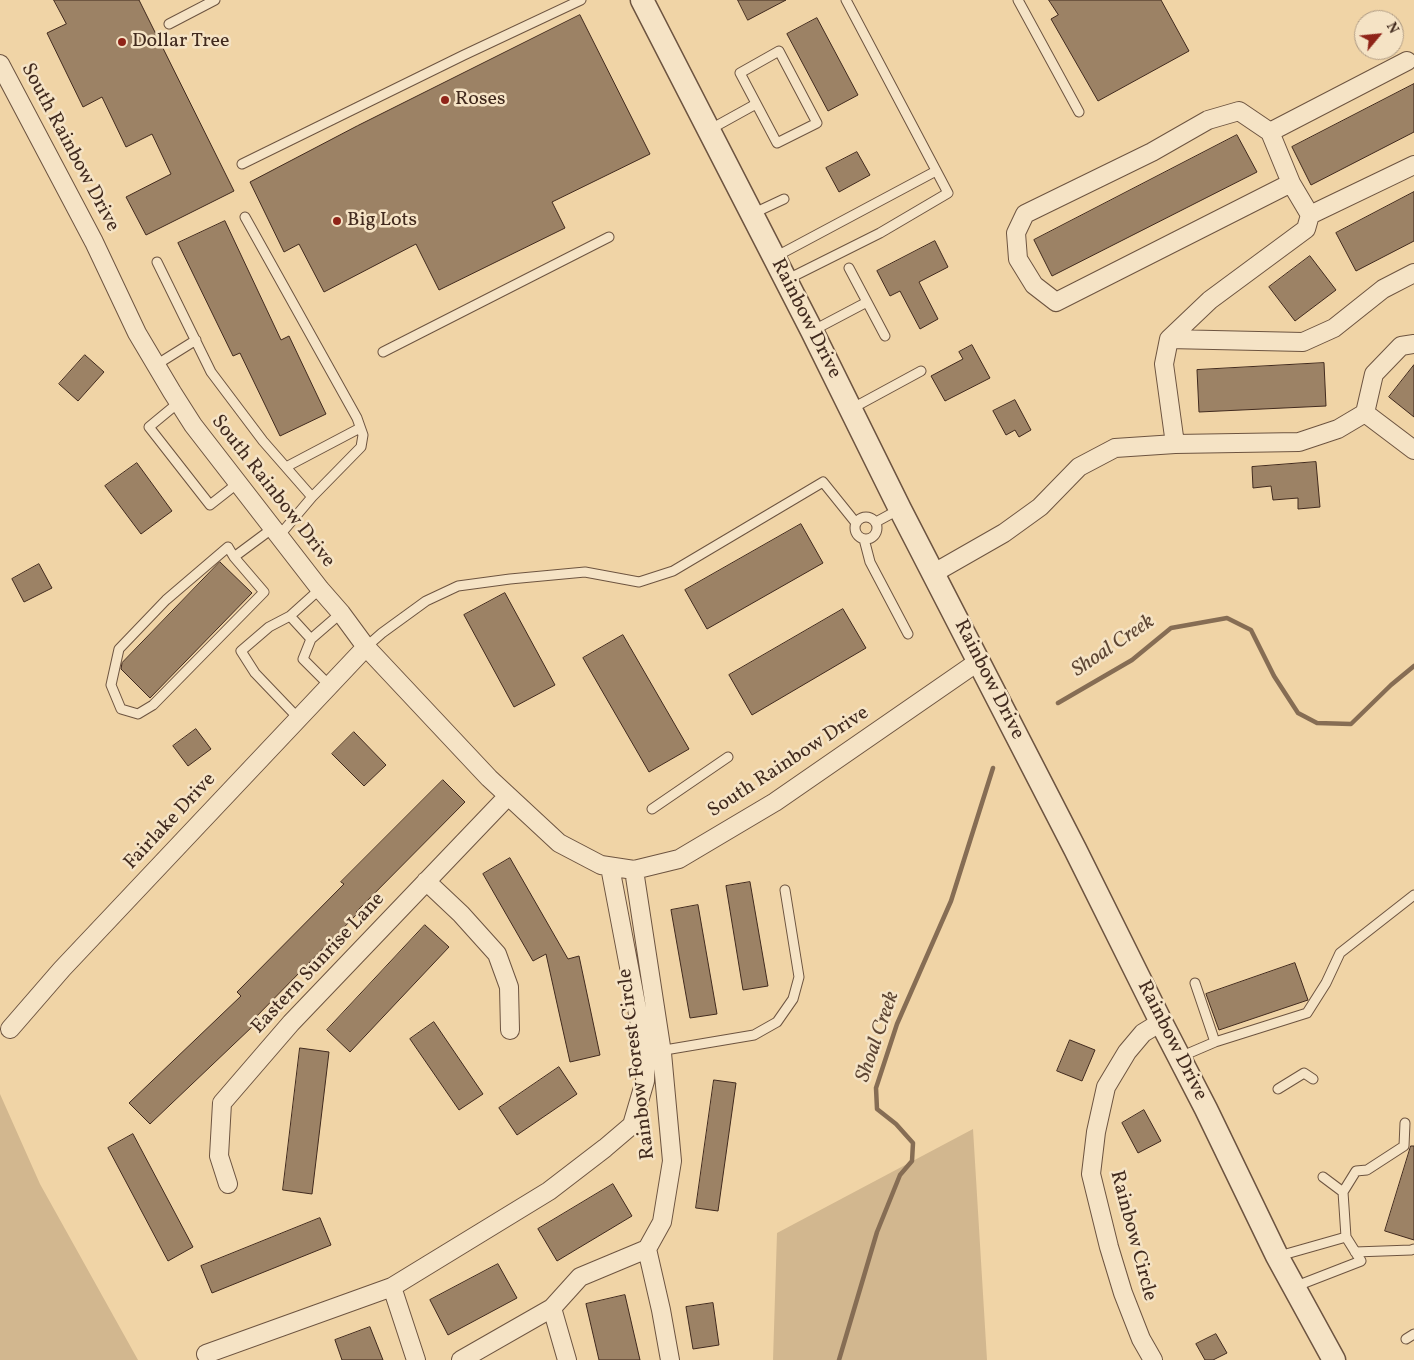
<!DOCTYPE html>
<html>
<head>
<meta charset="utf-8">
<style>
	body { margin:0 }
	#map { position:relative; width:1414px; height:1360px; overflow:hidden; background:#f0d4a6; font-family:Vollkorn,serif }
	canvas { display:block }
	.north { position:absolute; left:1354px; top:10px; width:50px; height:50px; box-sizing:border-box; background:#f5e3c5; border:1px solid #ad9982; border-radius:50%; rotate:62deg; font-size:14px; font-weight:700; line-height:20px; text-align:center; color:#412a1e }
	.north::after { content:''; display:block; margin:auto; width:18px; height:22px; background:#8f2418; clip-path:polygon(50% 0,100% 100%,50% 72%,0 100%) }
</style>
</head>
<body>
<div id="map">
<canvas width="1414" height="1360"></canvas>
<div class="north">N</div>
</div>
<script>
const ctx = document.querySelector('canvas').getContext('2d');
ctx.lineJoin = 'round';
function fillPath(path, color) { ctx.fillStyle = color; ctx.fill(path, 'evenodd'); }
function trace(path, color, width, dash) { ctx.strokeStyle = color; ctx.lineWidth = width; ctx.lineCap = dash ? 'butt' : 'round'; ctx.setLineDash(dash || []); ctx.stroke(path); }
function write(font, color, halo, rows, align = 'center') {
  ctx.font = font + ' Vollkorn,serif'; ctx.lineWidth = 5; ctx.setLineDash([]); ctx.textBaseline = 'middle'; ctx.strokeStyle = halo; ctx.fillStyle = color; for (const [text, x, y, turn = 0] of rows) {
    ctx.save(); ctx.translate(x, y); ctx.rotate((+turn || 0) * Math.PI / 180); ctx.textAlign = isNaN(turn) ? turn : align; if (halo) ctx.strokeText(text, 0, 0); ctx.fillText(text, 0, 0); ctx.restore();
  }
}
const green = new Path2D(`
	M0 1094 40 1184 138 1360H0Z
	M973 1129 987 1360H773L777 1233Z`);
const stream = new Path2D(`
	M1058 703 1132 660 1171 628 1227 618 1251 630 1274 676 1298 713 1317 723 1351 724 1391 685 1414 666
	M839 1360 877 1232 900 1175 912 1161 913 1143 896 1124 877 1109 876 1088 897 1024 951 901 993 768`);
const building = new Path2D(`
	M54 0H139L234 191 146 235 126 197 171 174 152 134 126 147 102 97 83 107 47 33 66 24Z
	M738 0H786L748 20Z
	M1049 0H1161L1189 51 1098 101 1051 19 1058 15Z
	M580 15 650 154 552 202 565 228 439 290 416 244 324 292 299 244 284 252 250 182 357 126Z
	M817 18 858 95 828 111 787 34Z
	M1414 84V132L1311 185 1292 147Z
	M1237 135 1257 172 1052 276 1034 240Z
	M857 152 870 175 839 192 826 168Z
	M1414 192V241L1356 271 1336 233Z
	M225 221 281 340 289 336 326 414 280 436 240 353 233 356 178 243Z
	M935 241 948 267 919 282 938 319 920 329 900 291 890 296 877 271Z
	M1310 256 1336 290 1295 321 1269 287Z
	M972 345 990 378 945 401 931 376 963 359 959 352Z
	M85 355 104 372 78 401 59 384Z
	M1324 363 1326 406 1199 412 1197 370Z
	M1414 365V417L1389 397Z
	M1015 400 1031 430 1019 437 1015 430 1006 435 993 411Z
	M1316 462 1320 507 1298 509V498L1273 500 1271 486 1253 488 1252 467Z
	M137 463 172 511 141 534 105 486Z
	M801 524 823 563 707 629 685 590Z
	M220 562 252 593 150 698 121 669 122 663Z
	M39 564 52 588 24 602 12 579Z
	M505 593 555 685 514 707 464 615Z
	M843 609 866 648 752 715 729 675Z
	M623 635 689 749 649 772 583 658Z
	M196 729 211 749 188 766 173 746Z
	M354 732 386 765 364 786 332 754Z
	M443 780 465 802 356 912 358 913 250 1023 253 1026 150 1124 129 1103 241 996 237 992 344 884 341 882Z
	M510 858 568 959 579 956 600 1055 570 1062 546 954 533 961 483 874Z
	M750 882 768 986 743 990 726 886Z
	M698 905 717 1014 690 1018 671 910Z
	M425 925 449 947 350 1052 327 1030Z
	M1295 963 1308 1000 1219 1030 1206 994Z
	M434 1022 483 1094 459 1110 410 1039Z
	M1070 1040 1095 1050 1082 1081 1057 1071Z
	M300 1048 329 1052 312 1194 283 1190Z
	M559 1067 577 1094 517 1135 499 1108Z
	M714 1080 736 1083 718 1211 696 1208Z
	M1144 1110 1161 1141 1138 1153 1122 1123Z
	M133 1134 193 1247 168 1261 108 1148Z
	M1411 1146H1414V1240L1385 1231Z
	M613 1184 632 1216 557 1261 538 1229Z
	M320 1218 331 1245 212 1293 201 1266Z
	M498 1264 517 1298 448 1335 430 1300Z
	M625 1295 640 1360H599L586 1304Z
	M713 1303 719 1345 693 1349 686 1307Z
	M370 1327 383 1360H342L335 1340Z
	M1216 1334 1227 1353 1213 1360H1205L1196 1344Z`);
const service = new Path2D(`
	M1018 0 1079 112
	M169 24 215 0
	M779 51 817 123 777 143 740 73Z
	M709 130 756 104
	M242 164 464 55 581 0
	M752 214 784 199
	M245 217 357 418 363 435 361 447 312 497 279 536
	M775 257 936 171
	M157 262 211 372 263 441 312 497
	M849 268 885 336
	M786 280 880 233 948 193 846 0
	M812 331 867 302
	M383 352 609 237
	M156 365 196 340
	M178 403 149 427 210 505 238 483
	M851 409 921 371
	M286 467 360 428
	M855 528a11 11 0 1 1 22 0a11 11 0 1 1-22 0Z
	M876 522 900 509
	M864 539 870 562 908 634
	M228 547 234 557 264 592 153 705 138 714 121 709 111 685 119 649 166 600Z
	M234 557 273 528
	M290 616 311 639
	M366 647 382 633 426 601 458 586 510 579 585 572 639 582 673 571 823 482 856 523
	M330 686 303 659 311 639 341 613
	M299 719 255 673 241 651 269 627 290 616 320 589
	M652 809 728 757
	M1195 983 1215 1042
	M659 1051 754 1035 777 1022 793 999 799 977 785 890
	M1180 1057 1215 1042 1307 1013 1326 983 1340 953 1414 895
	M1278 1089 1304 1073 1313 1079
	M1343 1192 1356 1171 1367 1170 1404 1146 1405 1123
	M1355 1252 1411 1250 1414 1249
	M1279 1256 1346 1237
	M1294 1287 1361 1261 1346 1237 1343 1192 1323 1177
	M1406 1339 1414 1334`);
const minor = new Path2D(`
	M0 64 94 242 137 333 172 392 193 425 320 589 341 613 366 647 489 778 559 843 601 865 634 870 679 859 775 802 979 661
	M1291 183 1056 302 1034 285 1018 259 1016 233 1025 214 1152 152 1208 120 1239 111 1270 132 1407 61
	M1310 215 1414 165
	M1169 339 1303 342 1334 328 1383 289 1414 273
	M1365 413 1414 450
	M1175 444 1164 364 1169 339 1210 300 1306 229 1310 215 1291 183 1270 132
	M934 573 1004 533 1040 507 1079 467 1115 448 1175 444 1299 442 1338 429 1365 413 1374 374 1401 346 1414 344
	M634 870 662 1053 672 1161 662 1222 647 1249
	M426 881 461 914 497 954 509 987 510 1030
	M10 1029 62 969 366 647
	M228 1184 219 1156 222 1103 291 1023 508 796
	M647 1249 661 1310 670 1360
	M392 1287 416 1360
	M552 1308 567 1360
	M206 1354 392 1287 549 1191 605 1148 632 1125 645 1081 646 1056 610 867
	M461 1360 552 1308 580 1277 647 1249
	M1153 1360 1141 1339 1123 1293 1109 1247 1091 1174 1096 1132 1106 1087 1127 1052 1143 1033 1161 1022`);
const tertiary = new Path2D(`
	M642 0 812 331 900 509 1075 849 1161 1022 1206 1109 1277 1256 1334 1360`);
const markers = [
	[122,42,5,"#8f2418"],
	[445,100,5,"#8f2418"],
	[337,221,5,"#8f2418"]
];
const poiNames = [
	["Dollar Tree",132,42],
	["Roses",455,100],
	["Big Lots",347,221]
];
const streetNames = [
	["South Rainbow Drive",69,148,62],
	["Rainbow Drive",805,319,63],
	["South Rainbow Drive",272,492,52],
	["Rainbow Drive",988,680,63],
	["South Rainbow Drive",789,763,-33],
	["Fairlake Drive",171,822,-47],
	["Eastern Sunrise Lane",319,964,-47],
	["Rainbow Drive",1171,1041,63],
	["Rainbow Forest Circle",638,1064,-97],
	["Rainbow Circle",1132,1236,75]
];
const waterNames = [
	["Shoal Creek",1114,647,-34],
	["Shoal Creek",879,1037,-71]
];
fillPath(green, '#d2b78f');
trace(stream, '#866d54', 4.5);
fillPath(building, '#9c8265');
trace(building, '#412a1e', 1);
trace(service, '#6d5440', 11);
trace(minor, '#6d5440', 20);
trace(tertiary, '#6d5440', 25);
trace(service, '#f5e3c5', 9);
trace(minor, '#f5e3c5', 18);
trace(tertiary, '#f5e3c5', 22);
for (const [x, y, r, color] of markers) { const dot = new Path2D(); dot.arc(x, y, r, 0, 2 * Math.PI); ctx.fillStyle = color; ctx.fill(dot); trace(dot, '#f5e3c5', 2); }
write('20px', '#412a1e', '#f5e3c5', poiNames, 'left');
write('20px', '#412a1e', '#f5e3c5', streetNames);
write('italic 21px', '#5e4634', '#f5e3c5', waterNames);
</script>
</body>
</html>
